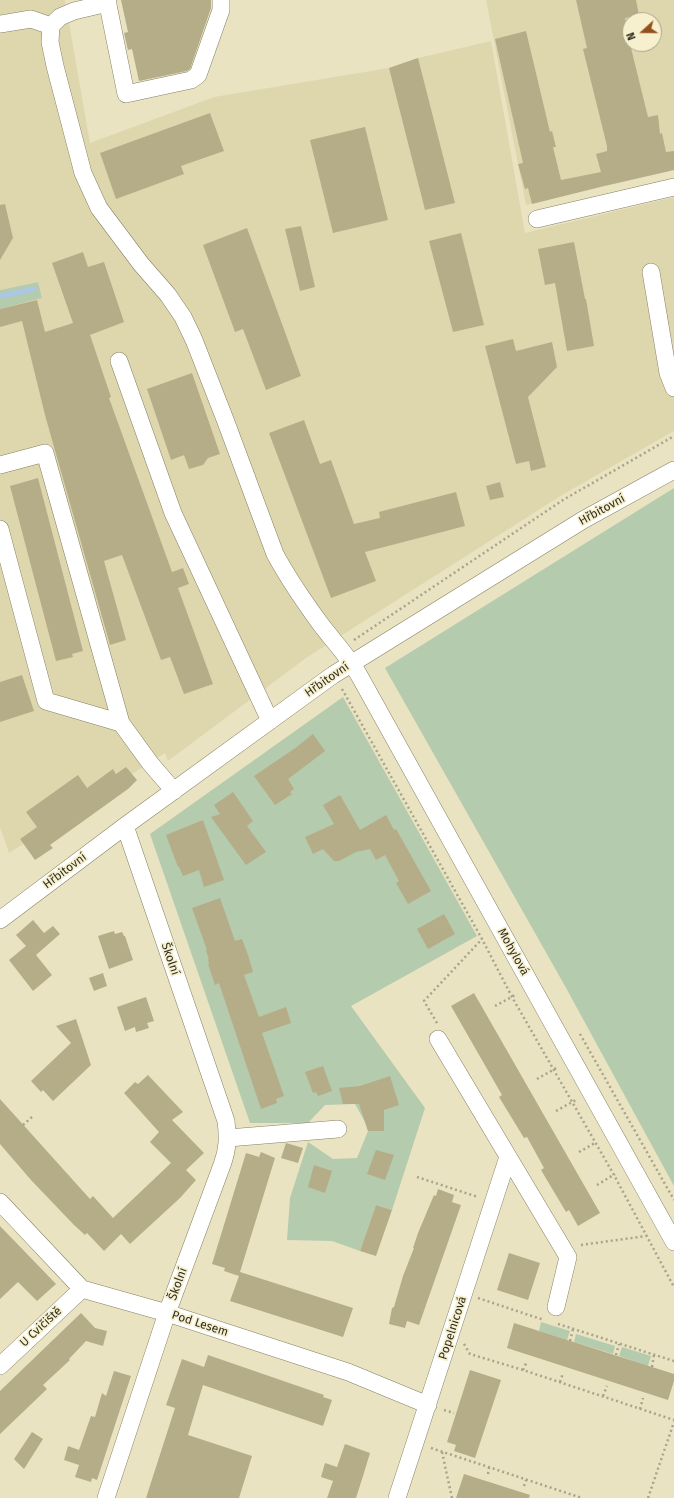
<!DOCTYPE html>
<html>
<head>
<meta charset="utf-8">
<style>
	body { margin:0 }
	#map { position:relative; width:674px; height:1498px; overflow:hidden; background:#e9e3c2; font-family:"Fira Sans",sans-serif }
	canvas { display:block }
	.north { position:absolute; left:622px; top:12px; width:40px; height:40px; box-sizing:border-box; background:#f6f0cf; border:1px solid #a8a38a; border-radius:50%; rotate:249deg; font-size:11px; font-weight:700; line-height:16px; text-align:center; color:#322f23 }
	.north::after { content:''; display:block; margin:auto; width:14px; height:18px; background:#93501f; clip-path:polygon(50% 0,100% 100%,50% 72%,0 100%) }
</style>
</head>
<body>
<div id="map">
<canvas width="674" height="1498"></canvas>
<div class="north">N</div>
</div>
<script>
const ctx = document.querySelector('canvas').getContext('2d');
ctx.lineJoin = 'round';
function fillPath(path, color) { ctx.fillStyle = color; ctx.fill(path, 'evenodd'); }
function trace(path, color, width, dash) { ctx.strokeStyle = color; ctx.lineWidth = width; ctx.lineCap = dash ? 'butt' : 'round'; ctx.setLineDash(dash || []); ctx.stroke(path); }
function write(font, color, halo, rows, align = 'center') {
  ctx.font = font + ' "Fira Sans",sans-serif'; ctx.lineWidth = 3.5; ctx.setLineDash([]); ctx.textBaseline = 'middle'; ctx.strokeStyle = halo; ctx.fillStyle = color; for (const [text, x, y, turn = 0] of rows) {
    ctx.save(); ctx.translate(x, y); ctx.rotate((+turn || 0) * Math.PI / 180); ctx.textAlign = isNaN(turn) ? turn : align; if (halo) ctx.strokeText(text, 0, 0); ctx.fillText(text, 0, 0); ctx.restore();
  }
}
const built = new Path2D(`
	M0 0H65L90 143 214 97 389 68 418 58 491 41 525 233 674 197V431L562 495 306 658 168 761 165 753 132 774H117L113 770 87 788 26 812 37 827 20 839 23 844 9 853 0 827V309L42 298 38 282 0 290Z
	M486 0H674V170L526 205ZM630 20H654V44H630Z`);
const green = new Path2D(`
	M38 282 42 298 0 309V290Z
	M674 488V1186L565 986 385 668Z
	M343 697 477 936 351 1006 425 1108 392 1210 376 1205 360 1251 332 1241 287 1240 290 1198 308 1142 333 1159 357 1158 368 1131 365 1122 355 1104 325 1105 308 1123H250L150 834Z
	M541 1322 570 1331 567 1340 539 1331Z
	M576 1334 615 1346 613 1354 574 1342Z
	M622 1347 651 1356 648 1366 619 1356Z`);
const stream = new Path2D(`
	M0 296 34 289`);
const building = new Path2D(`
	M121 0H211V8L190 69 187 71 139 81 132 49 128 50 124 33 128 32Z
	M576 0H636L639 15 625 18 630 44 648 117 658 115 660 134 662 133 666 152 674 151V170L604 186 532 204 528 188 525 189 518 164 523 163 495 39 526 31 550 132 552 131 556 147H553L561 180 601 172 596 154 607 151V146L583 49 587 48Z
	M418 58 455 203 425 210 389 68Z
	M210 113 224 151 181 166 184 174 116 199 100 153Z
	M365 127 388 220 333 233 310 140Z
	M5 204 13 238 0 260V205Z
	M301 226 315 287 300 291 285 229Z
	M247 228 301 376 266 390 243 329 235 332 203 245Z
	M461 233 484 325 453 332 429 241Z
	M574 242 585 299H586L594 346 567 351 555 283 545 285 538 249Z
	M83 252 88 267 104 262 124 322 90 335 111 397 109 398 172 572 183 568 189 584 178 588 213 684 184 694 170 657 161 660 122 555 104 561 126 640 110 645 45 415 22 321 0 327V309L37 300 45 332 73 323 52 263Z
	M513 339 516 351 552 342 557 367 528 397 546 467 531 471 529 461 516 464 485 346Z
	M192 373 220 454 208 458 203 465 189 469 184 455 171 460 147 389Z
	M304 420 320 464 331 460 354 524 380 518 379 512 456 492 465 526 365 552 376 581 331 598 269 433Z
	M38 478 83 651 72 654 73 657 56 661 10 486Z
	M500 482 504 497 490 500 486 486Z
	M22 675 34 711 0 722V682Z
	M313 734 325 751 288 779 294 789 290 792 292 794 275 805 254 776 294 749Z
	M126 767 137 780 128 789 50 845 53 848 35 860 20 839 37 827 26 812 78 775 87 788 113 769 116 774Z
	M233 792 253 821 247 826 266 852 246 865 211 817 220 814 214 805Z
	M340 795 360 830 386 815 394 830 396 829 431 891 408 904 396 883 399 881 385 855 376 860 370 849 356 852 339 861H334L323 849 313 854 305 837 334 824 323 805Z
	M203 820 224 880 204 887 199 870 183 876 179 867H178L166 835Z
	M220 898 235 941 242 939 248 955 253 972 244 975 259 1017 286 1007 291 1023 262 1033 284 1096 276 1099 277 1103 261 1109 219 983 215 985 208 964H209L208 959H209L206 951 207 950 192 908Z
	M444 914 455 934 428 949 417 929Z
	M33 920 44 933 53 926 60 934 36 955 52 975 33 991 9 960 26 946 16 935Z
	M114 931 115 934 122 932 124 936H125L133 960 109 969 98 936Z
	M103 973 107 986 94 991 89 978Z
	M474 993 600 1213 578 1226 569 1210 566 1212 541 1170 544 1168 527 1137 524 1138 499 1097 502 1095 451 1006Z
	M146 997 154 1021 147 1023 149 1028 136 1032 135 1027 125 1031 117 1007Z
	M76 1019 91 1065 53 1101 43 1090 41 1092 31 1081 71 1043 56 1026Z
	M323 1066 332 1091 318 1096 316 1092 313 1093 305 1072Z
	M148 1075 183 1112 172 1120 204 1153 186 1170 196 1180 180 1198 130 1244 121 1234 104 1251 87 1233 85 1235 74 1225 31 1180 0 1144V1099L90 1199 93 1196 113 1218 171 1163 150 1142 159 1132 124 1093 135 1082 138 1084Z
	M390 1076 399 1105 384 1110V1131H368L359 1104H343L339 1088 360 1086Z
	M286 1143 303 1148 298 1163 281 1158Z
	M376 1150 394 1155 385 1180 367 1174Z
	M261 1152 275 1158 240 1272 353 1308 343 1337 230 1301 239 1276 224 1271 225 1268 212 1264 246 1153 259 1157Z
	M314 1165 332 1171 325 1193 308 1187Z
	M438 1189 454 1195 452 1202 461 1205 419 1325 407 1321 405 1328 389 1324 392 1308 394 1307 403 1276 414 1248H413L418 1233 434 1195 436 1196Z
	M376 1205 392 1210 376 1256 360 1251Z
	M0 1226 56 1284 37 1301 18 1282 0 1299Z
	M509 1253 540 1263 528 1300 497 1290Z
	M81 1313 95 1328 107 1331 103 1346 86 1341 69 1359 70 1360 43 1385 47 1389 0 1434V1391Z
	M514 1323 674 1374V1381L668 1400 507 1348Z
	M208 1355 324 1395 323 1397 332 1400 323 1426 203 1385 188 1435 252 1456 239 1498H146L175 1408 166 1405 182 1359 204 1367Z
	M470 1370 501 1380 475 1458 454 1451 456 1445 447 1442Z
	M114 1371 131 1376 97 1480 92 1478 91 1482 75 1477 79 1465 64 1460 68 1446 79 1450 91 1416 95 1417 102 1393 106 1396Z
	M32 1432 43 1439 24 1469 14 1459Z
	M345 1444 370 1453 363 1476 356 1498H327L333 1481 321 1477 325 1463 337 1467Z
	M464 1474 530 1495 529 1498H456Z`);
const path = new Path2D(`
	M354 640 563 500 674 436
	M342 689 482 939 512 997 614 1175 674 1287
	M495 1006 517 994
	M437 1023 424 1001 482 939
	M580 1034 674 1200
	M537 1079 558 1067
	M556 1111 576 1100
	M23 1125 32 1117
	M579 1152 595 1143
	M417 1177 478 1197
	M597 1185 615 1174
	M581 1245 646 1236
	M478 1298 544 1320
	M558 1324 674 1361
	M570 1341 573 1329
	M464 1344 470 1354 523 1370 674 1420
	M616 1355 619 1344
	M652 1367 654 1355
	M523 1370 527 1361
	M560 1382 563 1373
	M603 1396 607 1386
	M640 1409 643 1398
	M444 1410 454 1413
	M431 1448 582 1498
	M442 1452 452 1498
	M488 1474 489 1467
	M524 1486 526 1480
	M648 1498 674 1422`);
const minor = new Path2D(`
	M107 0 126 94 191 80 198 75 221 10V0
	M108 3 74 11 60 17 51 26 50 42 55 66 83 173 99 208 141 264 168 295 183 317 194 340 226 422 275 554C288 578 303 600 319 622 333 641 349 657 360 677L674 1242
	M0 24 31 19 51 26
	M537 219 674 187
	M651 272 668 373 674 388
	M119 361 173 513 270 721
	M0 465 45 453 121 723 150 763 174 791
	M0 529 46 701 121 723
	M0 920 125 826 333 675 583 520 674 470
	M438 1039 568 1257 556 1307
	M228 1138 338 1129
	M0 1202 82 1289 167 1313 348 1372 428 1405
	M0 1366 82 1289
	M106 1498 167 1313 222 1165C228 1149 228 1137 226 1121L125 826
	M397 1498 508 1157`);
const streetNames = [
	["Hřbitovní",602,510,-29],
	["Hřbitovní",327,680,-35],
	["Hřbitovní",65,871,-37],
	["Mohylová",513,952,61],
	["Školní",170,959,71],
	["Školní",178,1284,-70],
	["Pod Lesem",200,1324,18],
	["U Cvičiště",41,1327,-43],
	["Popelnicová",453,1328,-72]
];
fillPath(built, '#ded7ae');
fillPath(green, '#b5cbad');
trace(stream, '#acc6e6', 5);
fillPath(building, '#b4ad87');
trace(minor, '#858061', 18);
trace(path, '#a8a389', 2.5, [2, 3]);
trace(minor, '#fff', 17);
write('12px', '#322f23', '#f6f0cf', streetNames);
</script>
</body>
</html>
